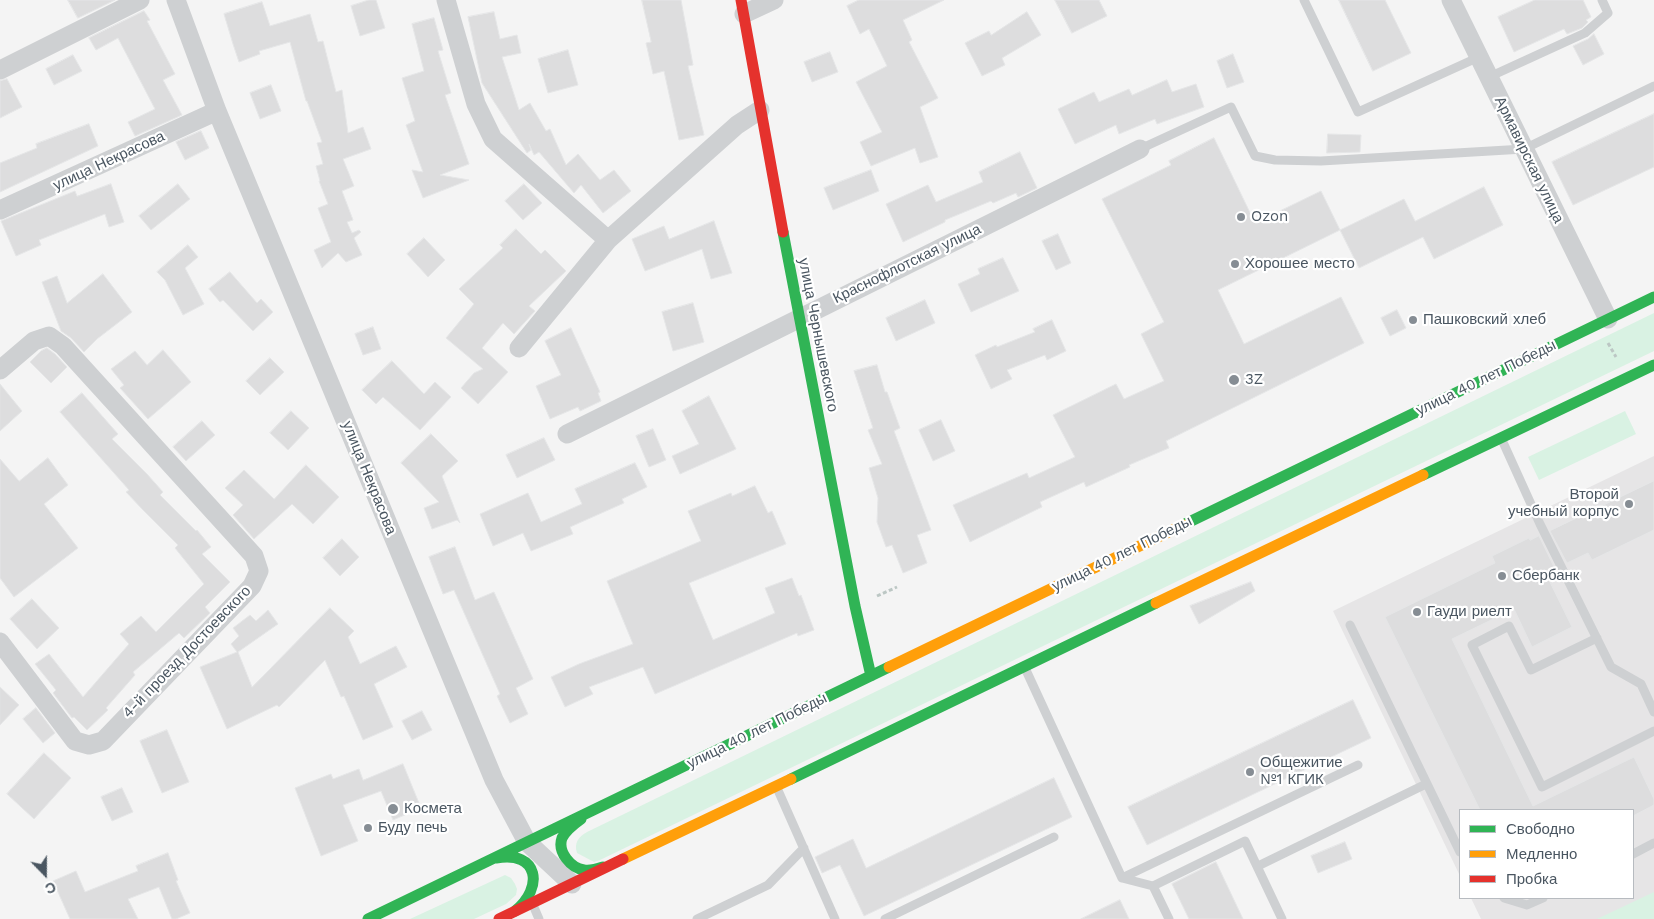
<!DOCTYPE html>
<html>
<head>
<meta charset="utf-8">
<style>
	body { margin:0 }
	#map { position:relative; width:1654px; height:919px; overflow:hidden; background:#f4f4f4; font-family:"Work Sans",sans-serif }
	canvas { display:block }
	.legend { position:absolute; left:1459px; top:809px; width:175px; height:90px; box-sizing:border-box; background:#fff; border:1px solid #b7bbc0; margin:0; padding:6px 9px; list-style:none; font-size:15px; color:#4a5661 }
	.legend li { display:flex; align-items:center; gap:10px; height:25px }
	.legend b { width:25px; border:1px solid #b7bbc0 }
	.north { position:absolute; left:20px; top:849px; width:50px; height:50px; -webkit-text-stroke:4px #fff; paint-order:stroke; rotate:158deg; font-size:14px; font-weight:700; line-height:20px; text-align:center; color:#4a5661 }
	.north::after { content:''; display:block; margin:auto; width:18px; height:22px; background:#4a5661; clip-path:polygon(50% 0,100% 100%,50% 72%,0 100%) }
</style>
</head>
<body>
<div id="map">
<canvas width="1654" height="919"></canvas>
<ul class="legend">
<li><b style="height:6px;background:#30b455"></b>Свободно</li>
<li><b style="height:6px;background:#ff9f0a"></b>Медленно</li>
<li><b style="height:6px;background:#e5322d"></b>Пробка</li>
</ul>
<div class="north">С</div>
</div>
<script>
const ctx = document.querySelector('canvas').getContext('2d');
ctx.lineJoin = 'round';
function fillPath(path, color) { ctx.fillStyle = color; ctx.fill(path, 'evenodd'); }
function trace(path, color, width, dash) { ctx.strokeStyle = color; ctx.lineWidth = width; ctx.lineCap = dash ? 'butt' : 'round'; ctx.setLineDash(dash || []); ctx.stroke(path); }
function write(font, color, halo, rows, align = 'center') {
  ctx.font = font + ' "Work Sans",sans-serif'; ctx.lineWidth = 4.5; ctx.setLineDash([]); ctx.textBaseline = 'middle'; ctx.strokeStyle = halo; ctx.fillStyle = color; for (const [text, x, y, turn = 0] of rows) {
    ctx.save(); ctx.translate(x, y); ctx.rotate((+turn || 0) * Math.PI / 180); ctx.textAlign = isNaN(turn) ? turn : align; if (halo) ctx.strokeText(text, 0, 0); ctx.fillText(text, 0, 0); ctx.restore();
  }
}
const education = new Path2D(`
	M1654 456V919H1481L1471 898H1633V810H1460V876L1333 611Z`);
const green = new Path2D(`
	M1654 313V351L600 860 594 862 577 853C574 843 578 837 587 832Z
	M1625 411 1636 434 1539 480 1528 457Z
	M505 875 511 878 515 884 517 889 516 895 506 904 474 919H410Z
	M1654 892V919H1597Z`);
const building = new Path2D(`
	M68 0H115L78 18Z
	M369 0H376L385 28 360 36 351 6Z
	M642 0H681L693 65 688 66 704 135 679 140 664 71 653 74 646 43 651 42Z
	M859 0H944L903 20 912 40 909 42 938 98 920 107 938 157 920 163 915 148 871 166 860 142 882 132 856 82 887 66 869 29 860 34 847 6Z
	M1055 0H1099L1107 16 1072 33Z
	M1339 0H1385L1411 53 1373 71Z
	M1535 0H1583L1591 17 1586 20 1588 22 1582 28 1567 34 1564 29 1514 52 1498 17Z
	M262 2 270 26 310 14 318 42 323 41 336 92 342 90 348 133 363 127 371 149 343 159 354 186 342 191 353 220 347 222 352 233 359 230 361 232 354 238 362 255 346 262 338 253 322 268 314 250 331 242 318 208 328 204 319 181H320L316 166 323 164 317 143 322 142 307 101H306L290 42 259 51 260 54 239 62 233 44 224 14Z
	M144 11 150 20 147 21 175 74 163 80 182 115 135 136 128 122 155 109 118 38 96 50 89 38Z
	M494 12 500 39 517 35 521 53 502 57 519 110 530 103 546 131 550 129 566 165 578 154 600 180 614 170 631 191 603 213 581 185 574 193 539 152 534 155 529 144 531 150 527 153 482 83 468 17Z
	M1027 12 1041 35 1002 58 1005 65 982 76 965 43 989 31 991 35Z
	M434 18 443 50 438 51 451 93 445 95 469 164 440 175 469 180 423 198 412 170 423 172 406 125 415 121 402 78 424 71 412 24Z
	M1594 34 1604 54 1583 65 1573 46 1588 39Z
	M568 50 578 85 548 93 538 59Z
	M830 52 838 72 812 82 804 62Z
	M1233 54 1244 82 1227 88 1217 61Z
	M73 55 82 71 54 85 46 69Z
	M7 79 22 107 0 118V81Z
	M1167 80 1172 92 1196 84 1204 107 1157 124 1155 119 1119 134 1116 125 1075 144 1058 109 1094 92 1099 102 1129 89 1132 95Z
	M271 85 281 111 260 119 250 93Z
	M1654 114V167L1573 205 1552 162Z
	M89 124 98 146 0 192V163L37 148 36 144Z
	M201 131 209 148 185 160 176 142Z
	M1328 134 1361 135 1360 152 1327 153Z
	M1214 138 1255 223 1321 191 1340 230 1218 290 1244 344 1341 297 1364 343 1166 441 1169 448 1129 465 1130 467 1086 487 1084 482 1040 502 1042 507 970 542 953 505 1027 473 1029 478 1075 457 1053 415 1116 384 1124 399 1164 381 1141 334 1164 322 1102 199 1171 165 1169 161Z
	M1020 152 1037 188 1018 197 1016 193 993 203 991 201 945 220V222L903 242 886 204 928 185 936 202 983 182 979 172Z
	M871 170 879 191 833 210 824 188Z
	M111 184 124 222 109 227 105 214 39 240 41 245 16 256 1 221 75 191 77 196Z
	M178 184 190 199 151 230 139 216Z
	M524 184 542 203 523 220 505 201Z
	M1484 187 1503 225 1434 259 1423 237 1359 268 1340 230 1404 199 1415 221Z
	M714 221 732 273 711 279 702 249 645 271 632 239 664 226 669 239Z
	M516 229 541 254 545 250 566 271 529 306 535 311 514 334 503 323 482 348 508 372 478 404 461 388 474 373 483 369 446 338 474 304 459 289 503 248 500 245Z
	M1058 234 1071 263 1056 270 1042 241Z
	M424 238 445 260 428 277 407 254Z
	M188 245 198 257 185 268 204 304 183 315 165 280 157 272Z
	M1003 258 1019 291 971 312 958 284 980 274 978 269Z
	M230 272 257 303 261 299 273 312 253 331 223 300 220 302 209 289Z
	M103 274 132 312 97 339 84 352 71 338 61 331 42 282 57 276 67 303Z
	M925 300 935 323 896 341 886 318Z
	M693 303 704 342 673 351 662 312Z
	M1397 310 1406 328 1390 336 1381 318Z
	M1052 320 1066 351 1047 360 1045 355 1007 370 1012 379 991 389 975 355 996 345 997 347 1035 332 1033 329Z
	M373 327 381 349 363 355 355 334Z
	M571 328 600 392 598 393 601 401 580 411 578 407 550 419 536 386 561 375 545 341Z
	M47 348 55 354 67 367 51 383 30 362 41 351Z
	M163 350 191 382 148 419 120 388 124 385 111 369 135 351 147 365Z
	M270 358 284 372 260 395 246 381Z
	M392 361 424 394 435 382 451 397 420 430 383 397 376 404 362 390Z
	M877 365 885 392H887L900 428 894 431 931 530 917 535 927 563 903 573 892 545 886 547 877 522 878 498 869 468 882 464 868 430 873 428 854 371Z
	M0 384 22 411 0 431Z
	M82 393 118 434 112 439 147 474 163 492 160 495 196 531 197 530 211 547 202 554 230 582 205 607 210 613 184 638 179 633 133 672 135 675 106 708 108 710 87 730 74 717 72 718 53 693 56 690 35 664 49 654 83 697 129 644 120 634 141 616 156 632 204 584 175 548 178 545 143 510 126 492 129 490 60 412Z
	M709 396 736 449 680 474 672 456 699 444 682 411Z
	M291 411 309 428 288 450 270 433Z
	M941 420 955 451 933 461 919 430Z
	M202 421 215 435 186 461 173 447Z
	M653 429 666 460 649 467 636 436Z
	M431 434 458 461 442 476 460 523 457 520 432 529 424 508 439 502 401 463Z
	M544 438 555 460 517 478 506 455Z
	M48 458 68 485 44 504 78 548 14 597 0 578V459L19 481Z
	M635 463 647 487 622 499 624 503 570 527 573 534 531 551 523 533 493 546 480 514 528 493 541 522 582 504 575 489Z
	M306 465 339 497 313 524 292 504 254 539 233 515 243 505 225 488 244 470 274 499Z
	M1654 481V530L1592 560 1588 553 1567 563 1550 531Z
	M755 486 768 513 772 511 786 544 689 583 713 640 775 613 765 588 792 578 799 596 801 595 814 630 798 636 797 633 655 694 643 667 589 687 593 694 565 707 551 677 579 664 633 644 607 581 701 541 688 511 731 493 732 496Z
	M1539 536 1555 569 1546 574 1572 627 1532 647 1514 609 1452 639 1533 806 1634 757 1654 799V805L1633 816V810H1480L1385 617 1495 563 1492 556 1529 538 1530 540Z
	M342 539 359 557 340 576 323 558Z
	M455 547 475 600 494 592 533 679 516 688 528 714 510 723 497 696 500 694 454 590 443 594 429 557Z
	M1251 582 1255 591 1199 624 1190 606Z
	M32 599 59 628 37 649 10 619Z
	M330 608 354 631 348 637 360 664 396 646 407 667 374 684 393 727 363 740 344 696 341 697 325 660 279 707 277 705 227 729 200 667 237 652 231 644 239 636 233 628 250 615 256 621 268 610 278 624 238 652 252 687Z
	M0 687 19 705 0 725Z
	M1353 700 1371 738 1147 845 1128 807Z
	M36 708 55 733 43 743 23 719Z
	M422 711 432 730 412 740 402 721Z
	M167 730 189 782 162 793 140 741Z
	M44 753 71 778 34 819 7 794Z
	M403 764 421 808 393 820 381 791 343 805 358 841 321 856 295 788 331 774 333 779 359 769 363 780Z
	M1054 778 1072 817 864 916 840 865 822 873 815 857 853 839 866 868Z
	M122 788 133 812 112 821 101 797Z
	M1345 842 1352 859 1318 873 1311 856Z
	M168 853 178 880 176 881 190 913 176 919H172L159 887 128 899 138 919H70L53 881 76 871 85 892 138 871 136 866Z
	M1216 862 1243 919H1189L1172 884Z
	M1120 900 1129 919H1081Z`);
const path = new Path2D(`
	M1608 343 1616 357
	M877 596 897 587`);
const lane = new Path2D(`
	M1304 0 1358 112 1479 57
	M1489 77 1585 33 1608 13 1602 0
	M1140 149 1231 107 1255 156 1275 160 1321 161 1524 149 1654 86
	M1502 440 1540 524 1611 667 1641 684 1654 712
	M1350 625 1460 852
	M1597 638 1531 670 1509 626 1472 645 1542 787 1654 731
	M1025 668 1122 878 1153 886 1169 919
	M777 788 835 919
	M1633 854 1654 843
	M1258 866 1426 784
	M1122 878 1358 765
	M1153 886 1245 841 1282 919
	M1504 898 1527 905 1543 898
	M533 905 539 919
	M697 919 768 885 804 848
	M885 919 1054 837`);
const street = new Path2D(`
	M176 0 217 111 494 780 527 842 572 884
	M446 0 476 104 493 139 608 240
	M1451 0 1608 319
	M744 14 774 0
	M0 70 140 0
	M0 210 217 111
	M519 348 608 240 737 125 760 110
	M0 370 34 341 49 336 63 346 254 556 259 571 252 586 103 741 89 745 75 741 0 642
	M567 434 1140 149`);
const fast = new Path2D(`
	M783 232 855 606 871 676
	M1423 475 1654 365
	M1183 525 1654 297
	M791 779 1156 603
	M581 819C574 824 566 830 562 838 557 852 571 868 584 870 590 871 597 869 603 867
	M496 858C539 850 544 888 515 911
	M368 919 889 667`);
const slow = new Path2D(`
	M1156 603 1423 475
	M889 667 1183 525
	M623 859 791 779`);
const jam = new Path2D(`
	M741 0 783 232
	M499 919 623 859`);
const markers = [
	[1241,217,5,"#868d94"],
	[1235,264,5,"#868d94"],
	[1413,320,5,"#868d94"],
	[1234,380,6,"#868d94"],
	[1629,504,5,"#868d94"],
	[1502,576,5,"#868d94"],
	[1417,612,5,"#868d94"],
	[1250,772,5,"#868d94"],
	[393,809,6,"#868d94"],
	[368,828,5,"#868d94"]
];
const streetNames = [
	["Армавирская улица",1529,160,64],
	["улица Некрасова",109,161,-25],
	["Краснофлотская улица",907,264,-26],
	["улица Чернышевского",818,335,79],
	["улица 40 лет Победы",1486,378,-26],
	["улица Некрасова",369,478,68],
	["улица 40 лет Победы",1122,554,-26],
	["4-й проезд Достоевского",187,652,-46],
	["улица 40 лет Победы",757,731,-26]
];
const poiNames = [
	["Ozon",1251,217],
	["Хорошее место",1245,264],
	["Пашковский хлеб",1423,320],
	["3Z",1245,380],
	["Второй",1619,495,"right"],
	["учебный корпус",1619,512,"right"],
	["Сбербанк",1512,576],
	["Гауди риелт",1427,612],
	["Общежитие",1260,763],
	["№1 КГИК",1260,780],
	["Космета",404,809],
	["Буду печь",378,828]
];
fillPath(education, '#e6e5e6');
fillPath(green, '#d9f2e3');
fillPath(building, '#ddddde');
trace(building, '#e5e6e7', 1);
trace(path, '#bcc7c4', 3, [4, 2.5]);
trace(lane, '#ced0d2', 9);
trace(street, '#ced0d2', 19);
trace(fast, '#30b455', 11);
trace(slow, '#ff9f0a', 11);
trace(jam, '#e5322d', 11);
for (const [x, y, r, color] of markers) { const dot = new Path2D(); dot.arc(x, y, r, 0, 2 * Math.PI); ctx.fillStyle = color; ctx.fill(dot); trace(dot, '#fff', 2); }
write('15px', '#4a5661', '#fff', streetNames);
write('15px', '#4a5661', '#fff', poiNames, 'left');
</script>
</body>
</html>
